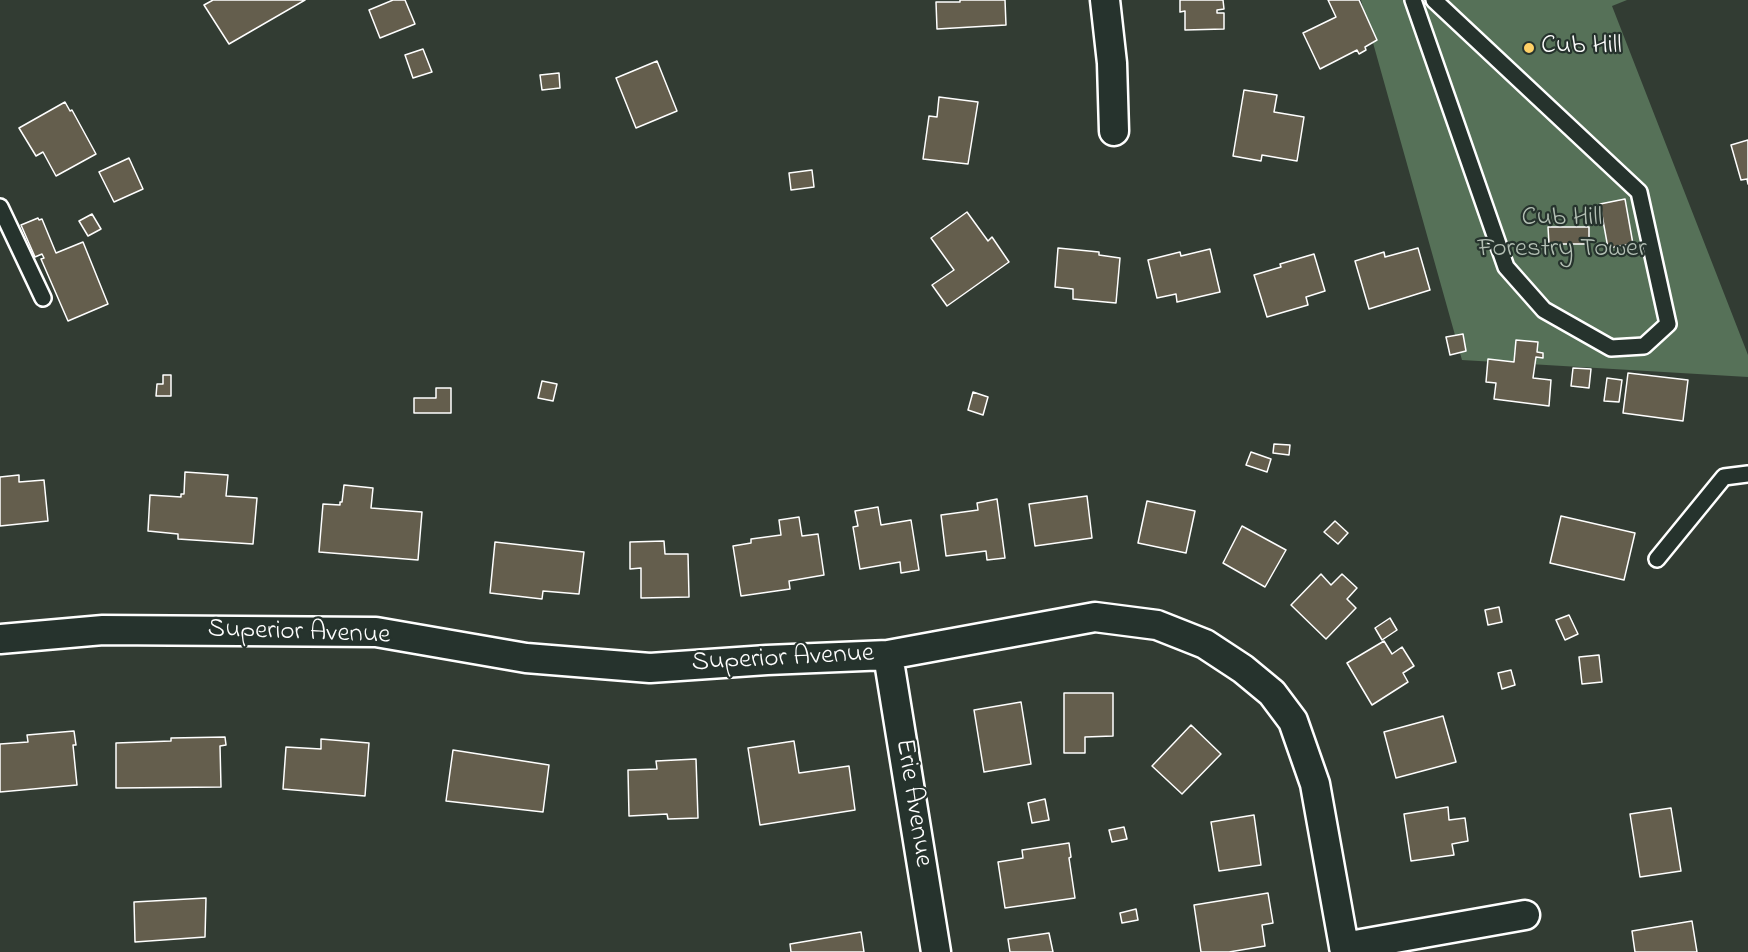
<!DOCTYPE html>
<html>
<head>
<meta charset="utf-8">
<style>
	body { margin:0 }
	canvas { display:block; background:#323c33 }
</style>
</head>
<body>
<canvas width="1748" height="952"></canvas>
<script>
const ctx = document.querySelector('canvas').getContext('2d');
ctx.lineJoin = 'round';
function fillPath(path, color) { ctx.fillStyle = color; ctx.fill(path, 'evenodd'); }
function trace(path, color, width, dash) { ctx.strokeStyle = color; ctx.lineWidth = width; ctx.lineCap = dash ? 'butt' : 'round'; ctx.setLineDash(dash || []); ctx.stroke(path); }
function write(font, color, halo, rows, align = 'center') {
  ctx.font = font + ' "Indie Flower",sans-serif'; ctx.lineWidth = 4.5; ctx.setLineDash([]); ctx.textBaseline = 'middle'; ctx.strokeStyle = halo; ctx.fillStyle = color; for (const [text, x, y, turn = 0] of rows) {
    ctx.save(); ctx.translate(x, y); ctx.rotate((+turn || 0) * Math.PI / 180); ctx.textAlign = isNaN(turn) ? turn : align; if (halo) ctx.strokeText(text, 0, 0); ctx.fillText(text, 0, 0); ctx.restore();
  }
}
const green = new Path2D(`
	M1361 0H1627L1612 6 1748 355V377L1462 360Z`);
const building = new Path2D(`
	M213 0H305L229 44 204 5Z
	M393 0H405L415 24 380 38 369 10Z
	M960 0H1005L1006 25 937 29 936 2H960Z
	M1180 0H1223L1224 9 1217 10V13H1224V29L1185 30V11L1180 12Z
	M1328 0H1359L1377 40 1365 47 1366 50 1359 54 1357 50 1320 69 1303 33 1336 17Z
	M423 49 432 72 413 78 405 55Z
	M657 61 677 111 636 128 616 78Z
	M559 73 560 88 542 90 540 75Z
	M1244 90 1277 95 1274 112 1304 117 1297 161 1262 155 1261 161 1233 156Z
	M939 97 978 102 968 164 923 159 929 116 937 117Z
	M65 102 70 111 72 110 96 154 56 176 43 152 36 156 19 128Z
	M1748 140V184L1747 179 1741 180 1731 145Z
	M129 158 143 189 114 202 99 172Z
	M812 170 814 187 791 190 789 173Z
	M1625 199 1633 244 1608 248 1600 204Z
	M967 212 988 241 992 237 1009 262 947 306 932 285 954 270 931 238Z
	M92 214 101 229 88 236 79 221Z
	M38 218 39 220 42 219 56 253 83 242 108 304 68 321 41 259 44 258 42 254 35 257 21 225Z
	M1548 227H1589V244H1549Z
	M1058 248 1099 252V255L1120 258 1116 303 1073 299V289L1055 287Z
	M1418 248 1430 290 1369 309 1355 261 1384 252 1385 257Z
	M1210 249 1220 292 1177 302 1176 294 1157 298 1148 260 1180 252 1181 256Z
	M1314 254 1325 291 1306 297 1308 305 1267 317 1254 275 1281 267 1280 264Z
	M1463 334 1466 351 1450 355 1446 337Z
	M1516 340 1538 342 1537 352 1543 353V358L1536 357 1533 378 1551 380 1549 406 1494 399 1496 383 1486 382 1488 359 1514 362Z
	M1573 368 1591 369 1589 388 1571 386Z
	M1628 373 1688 380 1683 421 1623 413Z
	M163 375H171V396H156L157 384H163Z
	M1607 378 1622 380 1619 402 1604 401Z
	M542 381 557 384 553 401 538 398Z
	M436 388H451V413H414V398H436Z
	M973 392 988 397 983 415 968 410Z
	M1274 444 1290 445 1289 455 1273 453Z
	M1251 452 1271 459 1267 472 1246 465Z
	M185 472 228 475 226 496 257 498 253 544 178 539V534L148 531 150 495 181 497V494H184Z
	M19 475V482L44 480 48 521 0 526V477Z
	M344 485 373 488 371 508 422 512 418 560 319 552 323 504 340 505V502H342Z
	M1087 496 1092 538 1035 546 1029 504Z
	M997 499 1005 558 987 560 986 551 946 556 941 515 978 510 977 503Z
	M1147 501 1195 511 1186 553 1138 543Z
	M878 507 881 525 911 520 919 570 901 573 900 562 860 569 853 527 858 526 855 511Z
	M1561 516 1635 533 1624 580 1550 563Z
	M799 517 802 536 818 534 824 575 789 581 790 589 741 596 733 546 751 543V539L781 535 779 520Z
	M1335 521 1348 533 1338 544 1324 532Z
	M1242 526 1286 550 1265 587 1223 563Z
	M664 541 665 554H688L689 597 641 598V568L630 569V542Z
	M495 542 584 552 579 594 543 591 542 599 490 593Z
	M1321 574 1331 585 1342 574 1357 588 1347 599 1356 608 1326 639 1291 605Z
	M1499 607 1502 622 1488 625 1485 610Z
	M1569 615 1578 634 1565 640 1556 620Z
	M1390 618 1397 630 1382 640 1375 628Z
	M1384 641 1392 654 1402 647 1414 666 1403 673 1408 682 1372 705 1347 663Z
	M1599 655 1602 682 1582 684 1579 657Z
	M1511 670 1515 685 1502 689 1498 673Z
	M1064 693H1113V736L1085 737V753H1064Z
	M1021 702 1031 764 984 772 974 710Z
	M1443 716 1456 762 1396 778 1384 732Z
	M1191 725 1221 754 1182 794 1152 766Z
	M74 731 76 745H73L77 785 0 792V744L28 742 27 735Z
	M225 737 226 745 220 746 221 787 116 788V743L171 741V738Z
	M321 739 369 743 365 796 283 789 286 747 321 749Z
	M794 741 799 773 849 766 855 810 760 825 748 748Z
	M453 750 549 765 543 812 446 801Z
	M696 759 698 818 668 819 667 814 629 816 628 770 657 769 656 761Z
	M1045 799 1049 820 1032 823 1028 803Z
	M1448 807 1449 820 1465 818 1468 841 1452 844 1454 855 1411 861 1404 814Z
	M1671 808 1681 871 1640 877 1630 814Z
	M1254 815 1261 865 1219 871 1211 822Z
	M1124 827 1127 839 1112 842 1109 830Z
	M1069 843 1071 857 1069 858 1075 898 1005 908 998 862 1023 858 1022 850Z
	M1268 893 1273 923 1262 925 1265 946 1229 952H1201L1194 905Z
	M206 898 205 937 135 942 134 902Z
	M1136 909 1138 920 1122 923 1120 913Z
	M1692 921 1697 952H1635L1632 931Z
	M861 932 864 952H791L790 944Z
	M1049 933 1053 952H1010L1008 939Z`);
const service = new Path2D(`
	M1413 0 1506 267 1544 310 1611 348 1644 346 1668 324 1639 192 1434 0
	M0 207 43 298
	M1657 559 1724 477 1748 474`);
const minor = new Path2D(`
	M1105 0 1112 63 1114 131
	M0 639 103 630 376 632 526 658 650 668 767 660 888 655 1095 617 1157 625 1205 644 1243 669 1272 693 1293 721 1315 784 1345 952
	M888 655 936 952
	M1344 947 1525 915`);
const markers = [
	[1529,48,6,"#ffd166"]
];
const poiNames = [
	["Cub Hill",1541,48]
];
const parkNames = [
	["Cub Hill",1562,220],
	["Forestry Tower",1562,251]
];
const streetNames = [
	["Superior Avenue",299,634,2],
	["Superior Avenue",783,660,-3],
	["Erie Avenue",912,803,81]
];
fillPath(green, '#567158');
fillPath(building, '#645e4d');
trace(building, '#fff', 1.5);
trace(service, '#fff', 20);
trace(minor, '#fff', 33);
trace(service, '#26332d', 15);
trace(minor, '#26332d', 28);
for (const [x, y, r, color] of markers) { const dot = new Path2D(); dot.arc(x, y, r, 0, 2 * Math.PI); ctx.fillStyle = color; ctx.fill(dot); trace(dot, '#26332d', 2); }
write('27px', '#fff', '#26332d', poiNames, 'left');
write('27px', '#b3bfb4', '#26332d', parkNames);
write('27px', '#fff', '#26332d', streetNames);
</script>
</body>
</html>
